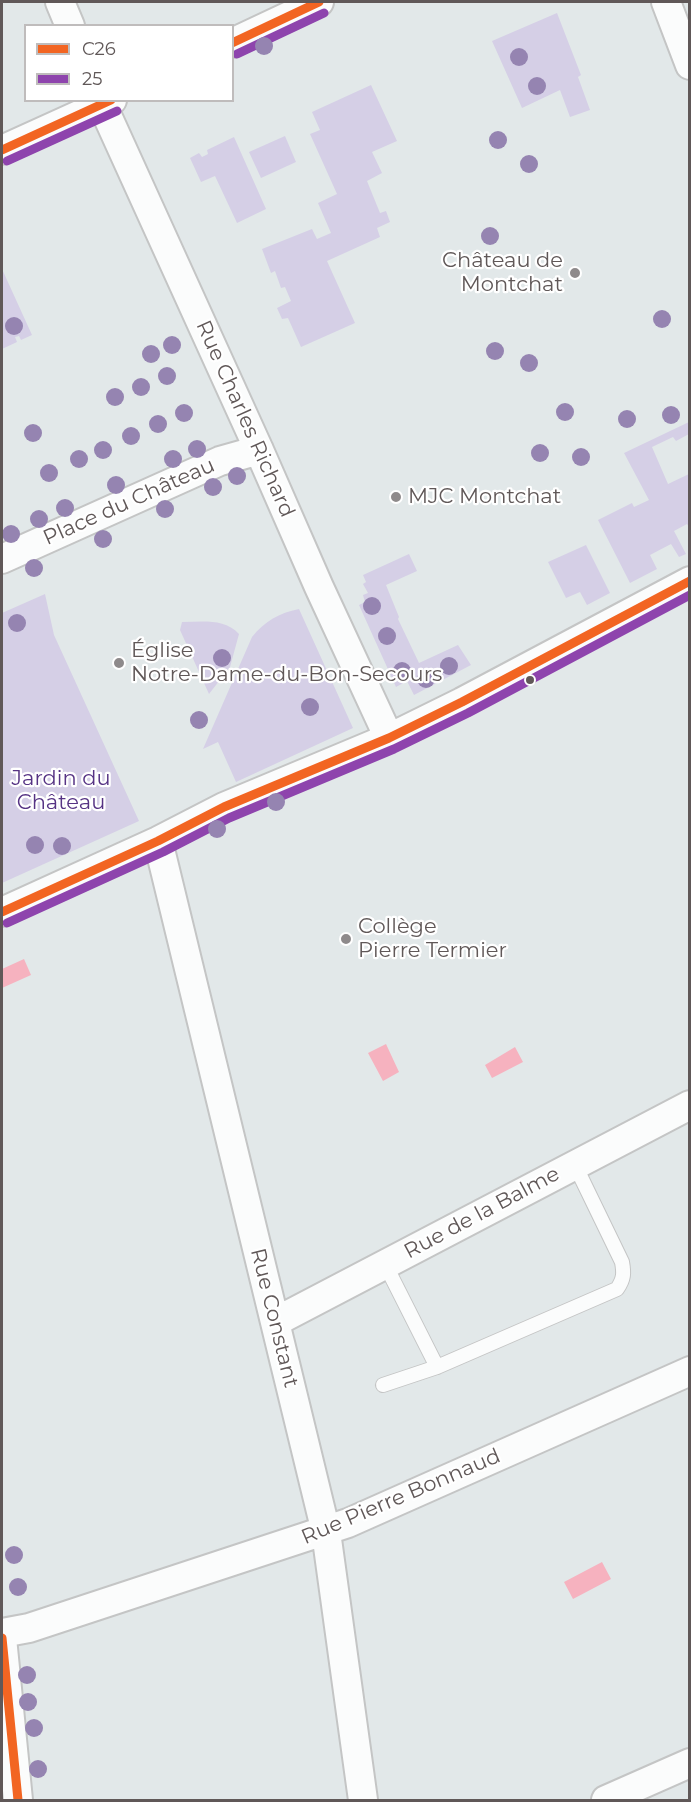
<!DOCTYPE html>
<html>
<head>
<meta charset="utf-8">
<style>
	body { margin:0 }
	#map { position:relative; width:691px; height:1802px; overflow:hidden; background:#e2e8e9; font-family:Montserrat,sans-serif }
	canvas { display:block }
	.frame { position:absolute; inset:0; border:3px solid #605858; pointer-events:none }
	.legend { position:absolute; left:24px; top:24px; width:210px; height:78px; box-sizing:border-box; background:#fff; border:2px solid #bfbcbc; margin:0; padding:8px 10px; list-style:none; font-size:18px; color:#605858 }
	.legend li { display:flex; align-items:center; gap:12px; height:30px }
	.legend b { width:30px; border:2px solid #bfbcbc }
</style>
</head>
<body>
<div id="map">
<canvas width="691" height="1802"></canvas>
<div class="frame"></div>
<ul class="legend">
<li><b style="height:8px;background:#f26522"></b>C26</li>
<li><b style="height:8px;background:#8e44ad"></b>25</li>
</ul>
</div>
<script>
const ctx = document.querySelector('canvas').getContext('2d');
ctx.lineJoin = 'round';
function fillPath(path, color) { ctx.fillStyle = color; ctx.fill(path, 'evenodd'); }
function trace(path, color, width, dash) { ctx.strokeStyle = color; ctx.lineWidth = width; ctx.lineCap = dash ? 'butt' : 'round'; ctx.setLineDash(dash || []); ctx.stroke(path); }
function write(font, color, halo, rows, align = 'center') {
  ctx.font = font + ' Montserrat,sans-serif'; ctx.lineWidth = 4.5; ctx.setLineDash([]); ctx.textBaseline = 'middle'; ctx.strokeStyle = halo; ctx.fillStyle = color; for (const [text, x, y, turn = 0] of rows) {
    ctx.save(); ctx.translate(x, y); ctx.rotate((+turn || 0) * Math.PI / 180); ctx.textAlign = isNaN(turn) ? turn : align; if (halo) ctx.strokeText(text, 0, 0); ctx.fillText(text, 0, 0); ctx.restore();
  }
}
const green = new Path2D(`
	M557 13 581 75 578 77 590 110 570 117 560 90 522 108 492 41Z
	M371 85 397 141 372 152 382 173 367 181 380 213 386 211 390 222 377 228 380 237 327 261 355 323 301 347 288 318 282 319 277 308 291 301 285 287 281 288 275 271 271 273 262 249 312 229 317 239 331 233 318 203 337 194 310 134 320 130 312 112Z
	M285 136 296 162 261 178 249 152Z
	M234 137 266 209 237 223 215 176 201 182 190 158 199 153 202 157 208 154 207 150Z
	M2 269 32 335 21 340 19 336 15 337 17 342 2 349Z
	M689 422V434L676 441 673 437 652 447 668 484 689 474V527L687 524 674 531 686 554 679 557 671 544 650 555 657 569 630 583 598 520 632 503 634 507 649 500 624 453Z
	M586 545 610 593 587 605 580 592 566 598 548 562Z
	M409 554 417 571 386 585 399 617 398 619 419 663 458 645 471 665 414 695 407 681 396 687 359 605 365 602 363 595 368 593 363 584 366 582 363 575Z
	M45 594 54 635 139 821 2 883V613Z
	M299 609 353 728 236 782 218 742 203 749 252 637C265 621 279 613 299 609Z
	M182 622C202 622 224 618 239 634L230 667 209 694 180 630Z`);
const water = new Path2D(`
	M24 959 31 975 2 988V969Z
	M386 1044 399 1072 383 1081 368 1053Z
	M515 1047 523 1062 492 1078 485 1065Z
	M602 1562 611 1579 573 1599 564 1582Z`);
const lane = new Path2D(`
	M385 1264 437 1367
	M383 1385 437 1367 617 1289C624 1279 624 1273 622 1262L575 1165`);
const street = new Path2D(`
	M60 2 70 26
	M666 2 690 65
	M232 43 319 2
	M100 100 259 450 319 587 389 738
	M2 150 112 100
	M2 559 220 461 259 450
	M158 841 326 1532 363 1800
	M2 912 158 841 224 807 389 738 462 702 690 581
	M275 1322 690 1105
	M2 1633 29 1628 348 1523 690 1371
	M2 1638 18 1800
	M606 1800 690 1763`);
const bus1 = new Path2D(`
	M232 43 319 2
	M2 150 111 100
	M2 912 158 841 224 807 389 738 462 702 690 581
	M2 1638 18 1800`);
const bus2 = new Path2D(`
	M237 54 324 13
	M7 161 117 111
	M7 923 163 852 229 818 394 749 468 713 690 595`);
const trees = [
	[264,46],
	[519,57],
	[537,86],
	[498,140],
	[529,164],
	[490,236],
	[662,319],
	[14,326],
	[172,345],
	[495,351],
	[151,354],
	[529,363],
	[167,376],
	[141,387],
	[115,397],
	[565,412],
	[184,413],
	[671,415],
	[627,419],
	[158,424],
	[33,433],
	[131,436],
	[197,449],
	[103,450],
	[540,453],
	[581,457],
	[79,459],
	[173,459],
	[49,473],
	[237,476],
	[116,485],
	[213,487],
	[65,508],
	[165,509],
	[39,519],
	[11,534],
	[103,539],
	[34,568],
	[372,606],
	[17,623],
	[387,636],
	[222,658],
	[449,666],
	[402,671],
	[426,679],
	[310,707],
	[199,720],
	[276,802],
	[217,829],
	[35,845],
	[62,846],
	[14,1555],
	[18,1587],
	[27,1675],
	[28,1702],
	[34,1728],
	[38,1769]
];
const markers = [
	[575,273,6,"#8e8a8b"],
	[396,497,6,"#8e8a8b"],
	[119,663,6,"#8e8a8b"],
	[530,680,5,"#605858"],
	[346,939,6,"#8e8a8b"]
];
const poiNames = [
	["Château de",563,261,"right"],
	["Montchat",563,285,"right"],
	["MJC Montchat",408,497],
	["Église",131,651],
	["Notre-Dame-du-Bon-Secours",131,675],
	["Collège",358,927],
	["Pierre Termier",358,951]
];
const streetNames = [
	["Rue Charles Richard",245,419,66],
	["Place du Château",129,502,-24],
	["Rue de la Balme",482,1213,-28],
	["Rue Constant",274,1318,76],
	["Rue Pierre Bonnaud",401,1497,-23]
];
const parkNames = [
	["Jardin du",61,779],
	["Château",61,803]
];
fillPath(green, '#d5cfe6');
fillPath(water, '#f6b2bf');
trace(lane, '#c4c5c5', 16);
trace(street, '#c4c5c5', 32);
trace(lane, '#fbfcfc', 14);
trace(street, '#fbfcfc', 28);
trace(bus1, '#f26522', 9);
trace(bus2, '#8e44ad', 9);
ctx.fillStyle = '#9584b1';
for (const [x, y] of trees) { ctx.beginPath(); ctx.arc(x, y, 9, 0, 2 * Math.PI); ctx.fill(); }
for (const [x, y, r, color] of markers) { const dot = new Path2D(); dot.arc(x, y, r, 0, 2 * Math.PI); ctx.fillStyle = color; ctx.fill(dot); trace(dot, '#fff', 2); }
write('21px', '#605858', '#fff', poiNames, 'left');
write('21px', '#605858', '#fff', streetNames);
write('21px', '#563384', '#fff', parkNames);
</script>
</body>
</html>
